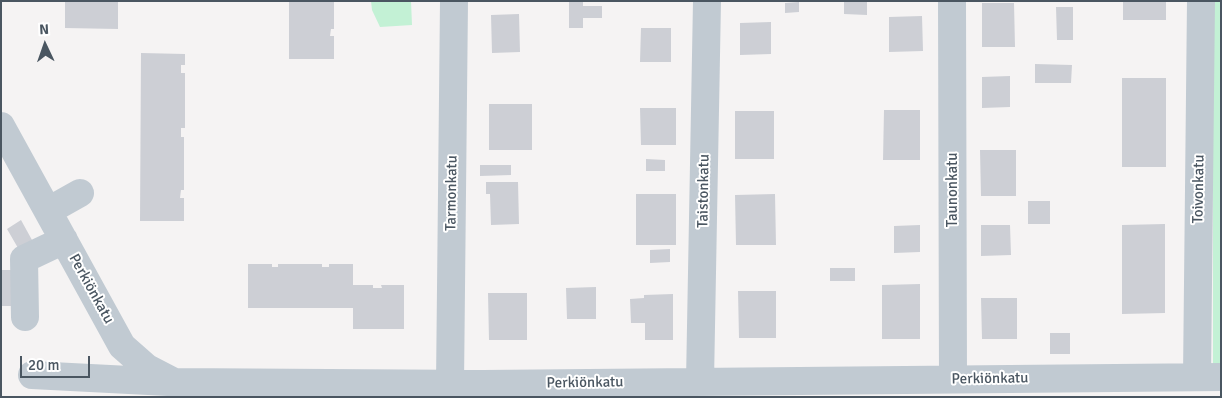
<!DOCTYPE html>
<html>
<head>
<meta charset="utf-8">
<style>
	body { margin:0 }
	#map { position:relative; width:1222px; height:398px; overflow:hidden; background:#f5f3f3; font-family:Signika,sans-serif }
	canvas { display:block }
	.frame { position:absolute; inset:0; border:2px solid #4a5661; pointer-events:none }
	.north { position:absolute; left:20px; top:20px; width:50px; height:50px; -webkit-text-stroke:4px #fff; paint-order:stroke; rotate:357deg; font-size:14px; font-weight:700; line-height:20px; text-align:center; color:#4a5661 }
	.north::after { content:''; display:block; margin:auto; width:18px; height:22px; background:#4a5661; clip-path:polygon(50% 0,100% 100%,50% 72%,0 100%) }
	.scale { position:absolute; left:20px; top:356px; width:70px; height:22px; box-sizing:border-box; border:2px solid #4a5661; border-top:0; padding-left:6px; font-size:15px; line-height:18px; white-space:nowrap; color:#4a5661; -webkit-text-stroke:4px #fff; paint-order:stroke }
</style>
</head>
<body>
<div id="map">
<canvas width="1222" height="398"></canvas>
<div class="frame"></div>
<div class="north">N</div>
<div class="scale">20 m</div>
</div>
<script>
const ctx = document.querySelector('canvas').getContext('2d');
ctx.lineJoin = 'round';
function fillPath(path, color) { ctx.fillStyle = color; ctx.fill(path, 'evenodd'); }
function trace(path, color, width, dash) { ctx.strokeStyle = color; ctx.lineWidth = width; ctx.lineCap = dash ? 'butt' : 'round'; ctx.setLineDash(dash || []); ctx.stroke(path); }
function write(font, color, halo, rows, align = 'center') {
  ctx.font = font + ' Signika,sans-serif'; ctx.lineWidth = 4; ctx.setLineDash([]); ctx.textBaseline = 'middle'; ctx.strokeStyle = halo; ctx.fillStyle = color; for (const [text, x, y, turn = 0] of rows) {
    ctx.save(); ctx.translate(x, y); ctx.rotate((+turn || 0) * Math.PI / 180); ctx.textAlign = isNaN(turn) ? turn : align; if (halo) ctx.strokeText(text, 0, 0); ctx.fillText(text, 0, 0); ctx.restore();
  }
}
const green = new Path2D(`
	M371 1H411L412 25 380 27 372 10Z
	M1213 1H1221V364H1213Z`);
const building = new Path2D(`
	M65 1H118V29L65 28Z
	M289 1H334V29H331L330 36H334V59H289Z
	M1123 1H1166V20H1123Z
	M569 2H583V6H602V18H583V28H569Z
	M799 2V12L785 13V3Z
	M844 2H867V15L844 14Z
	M982 3H1014L1015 47H982Z
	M1056 7H1073V40H1057Z
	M519 14 520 52 492 53 491 15Z
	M922 16 923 51 889 52V17Z
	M771 22V54L740 55V23Z
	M641 28H671V62H640Z
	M141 53 185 54V65H181V73H185V128H181V137H184V190H181L180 198H184V221H140Z
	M1035 64 1072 65 1071 83H1035Z
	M1010 76V107L982 108V77Z
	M1122 78H1166V167H1122Z
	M489 104H532V150H489Z
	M640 108H676V145H641Z
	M884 110H920V160H883Z
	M735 111H774V159H735Z
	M980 150H1016V196H981Z
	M646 159 665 160V171H646Z
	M480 165H511V175L480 176Z
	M486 182H518L519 224 491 225 490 194H486Z
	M636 194H676V245H636Z
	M775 194 776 245H736L735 195Z
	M1028 201H1050V224H1028Z
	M21 220 32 240 18 248 7 229Z
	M1165 224V313L1122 314V225Z
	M920 225V252L894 253V226Z
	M981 225H1010L1011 255 981 256Z
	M670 249V262L650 263V250Z
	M248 264H272V267H278V264H322V267H329V264H353V285H373V288H382L381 285H404V329H353V308H248Z
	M830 268H855V281H830Z
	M1 270H12V306H1Z
	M920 284V339H882V285Z
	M596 287V319H567L566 288Z
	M738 291H776V338H739Z
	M488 293H527V340H489Z
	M673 294V340H645V323H631L630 299 644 298V295Z
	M981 298H1017V339H982Z
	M1050 333H1070V354H1050Z`);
const minor = new Path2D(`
	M952 1 953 379
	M1 126 122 346 147 368 174 382 483 384 1221 377
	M48 211 80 193
	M25 317 24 259 64 240
	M32 375 168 382
	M1197 377 1201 1
	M700 381 707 1
	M450 384 454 1`);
const streetNames = [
	["Toivonkatu",1199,189,-89],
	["Taunonkatu",953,190,-90],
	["Taistonkatu",704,191,-89],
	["Tarmonkatu",452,193,-89],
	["Perkiönkatu",91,289,61],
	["Perkiönkatu",990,379,-1],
	["Perkiönkatu",585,383,-1]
];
fillPath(green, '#c3f1d5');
fillPath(building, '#cdcfd5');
trace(minor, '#c1cad2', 28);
write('15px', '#4a5661', '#fff', streetNames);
</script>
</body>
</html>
